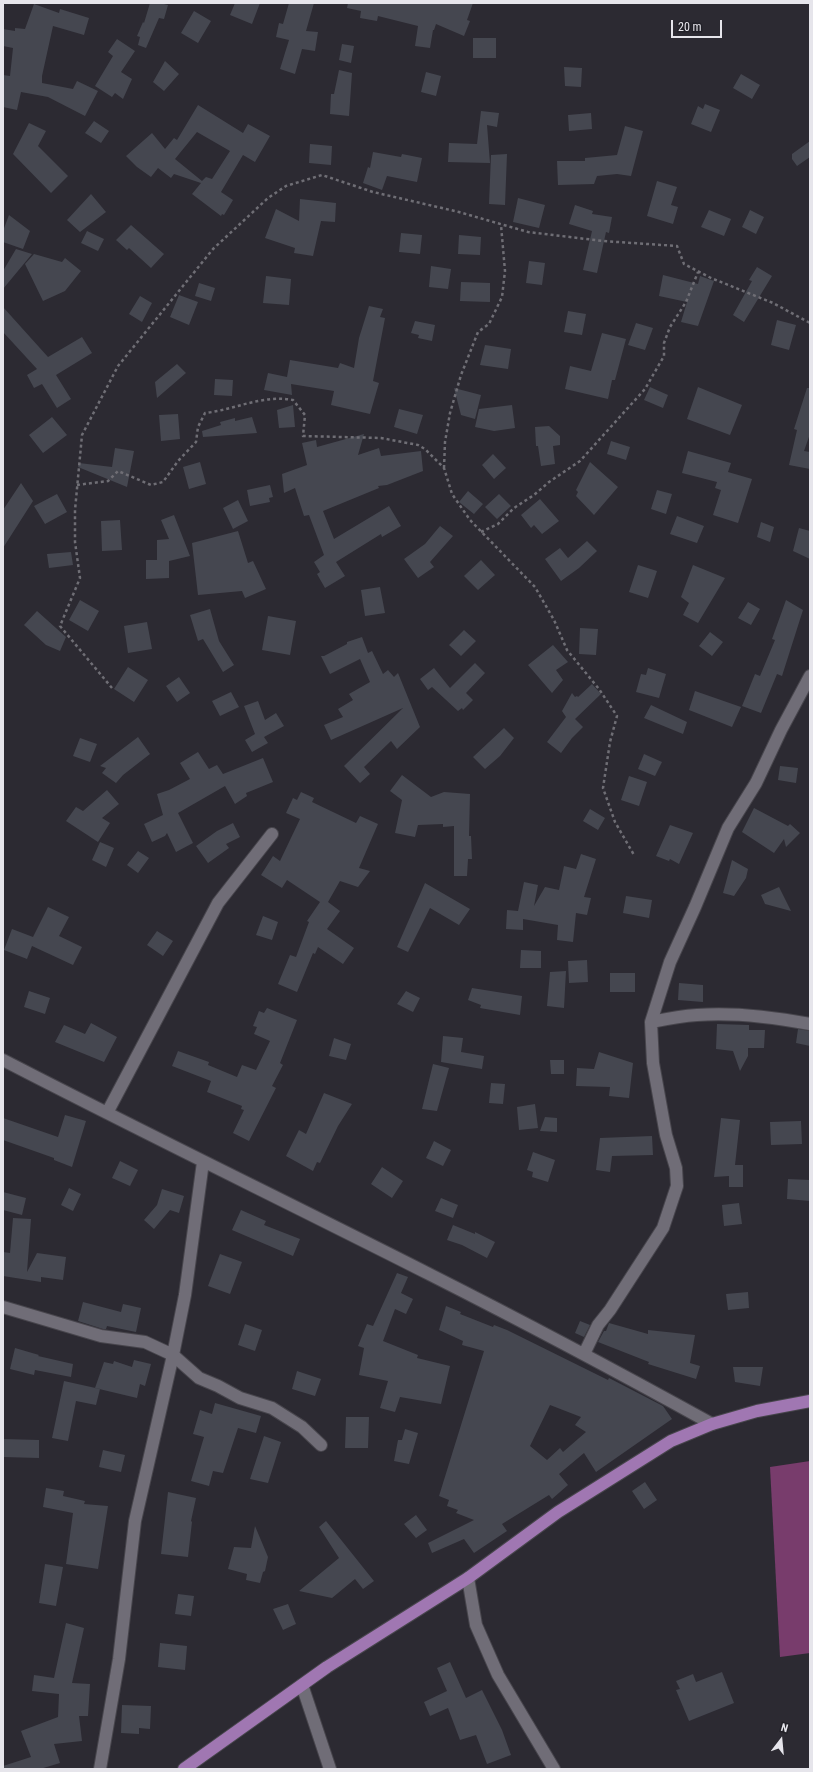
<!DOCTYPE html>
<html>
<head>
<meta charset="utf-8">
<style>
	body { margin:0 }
	#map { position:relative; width:813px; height:1772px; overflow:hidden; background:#2c2a32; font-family:"Roboto Condensed",sans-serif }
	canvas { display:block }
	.frame { position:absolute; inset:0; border:4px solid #e6e5eb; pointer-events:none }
	.north { position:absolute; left:761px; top:1720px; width:40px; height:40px; -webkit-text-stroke:3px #222128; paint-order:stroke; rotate:16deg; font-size:11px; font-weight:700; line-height:16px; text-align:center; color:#e6e5eb }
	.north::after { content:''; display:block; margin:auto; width:14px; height:18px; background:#e6e5eb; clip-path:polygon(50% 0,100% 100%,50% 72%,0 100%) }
	.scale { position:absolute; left:671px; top:20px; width:51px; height:18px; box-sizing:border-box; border:2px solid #e6e5eb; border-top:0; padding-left:5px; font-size:12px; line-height:14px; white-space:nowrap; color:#e6e5eb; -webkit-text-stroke:3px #222128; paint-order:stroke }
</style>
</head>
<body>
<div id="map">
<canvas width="813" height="1772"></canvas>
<div class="frame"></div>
<div class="north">N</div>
<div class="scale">20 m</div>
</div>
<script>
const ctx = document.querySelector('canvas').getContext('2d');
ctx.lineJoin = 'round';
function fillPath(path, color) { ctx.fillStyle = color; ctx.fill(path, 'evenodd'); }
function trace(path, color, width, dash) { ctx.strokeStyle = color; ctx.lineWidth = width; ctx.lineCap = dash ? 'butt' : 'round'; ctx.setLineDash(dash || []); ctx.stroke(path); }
const green = new Path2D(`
	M810 1461V1653L780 1657 770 1467Z`);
const building = new Path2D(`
	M150 3H160L168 5 164 19 159 18 146 48 138 45 140 37 137 36 143 22 144 23Z
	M235 3H260L252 24 230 15Z
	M289 3H314L306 31 318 32 315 51 302 49 295 74 280 69 289 40 276 37 279 23 283 24Z
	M348 3H473L467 20 470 21 464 36 436 24 434 30H433L430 48 415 46 418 26 378 16 377 21 360 18 361 11 347 8Z
	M34 4 59 13 60 9 89 18 84 35 53 26 42 76V83L73 89 77 81 98 91 85 116 48 97 21 92 17 110 3 107V75L10 76 13 48 3 46V29L15 31V28L25 29Z
	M194 11 211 21 198 43 181 33Z
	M473 38H496V58H473Z
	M117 39 135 51 121 72 132 79 123 99 115 93 112 97 95 86 113 56 108 52Z
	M342 44 354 46 351 63 339 60Z
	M165 61 179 74 164 91 153 82Z
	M564 67 582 68 581 87 565 86Z
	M339 70 352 73 349 116 330 114 331 94H334Z
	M426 72 441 76 436 96 421 92Z
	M741 74 760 85 752 99 733 88Z
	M705 104 720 110 711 132 691 124 698 106 703 109Z
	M198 105 243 133 248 124 270 136 255 162 243 155 221 192 233 200 224 215 222 214 221 216 192 194 201 183 174 174 171 178 158 168 151 177 137 167 126 156 152 133 165 149 174 138 177 140ZM197 132 230 151 212 179 206 177 202 181 175 159Z
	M481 111 499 113 497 127 487 125 490 163 448 162 449 143 477 144Z
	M591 113 592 129 569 131 568 115Z
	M94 121 109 131 101 143 85 133Z
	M29 123 46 131 38 146 68 176 51 193 13 154Z
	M625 126 643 131 631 176 617 174 597 176 594 184 558 185 557 161H585V158L617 155Z
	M810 141V157L797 166 792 159V154Z
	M310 144 332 146 331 165 309 163Z
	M373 152 401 157 402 154 422 158 417 182 387 176 382 190 363 183 368 167 370 168Z
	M507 154 505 205 489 204 491 155Z
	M657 181 677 187 671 205 678 207 673 224 647 216Z
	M91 194 106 212 80 232 67 220Z
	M518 198 545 205 539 228 513 222Z
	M300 199 336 203 335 222 321 221 313 256 294 253 295 248 265 238 276 209 299 221Z
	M575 205 593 211 592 214 612 217 609 233 606 232 597 273 583 270 592 231 569 224Z
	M709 210 731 219 724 236 701 227Z
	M750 210 764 217 756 234 742 227Z
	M9 215 30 231 23 249 3 242V231Z
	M131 225 164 254 151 268 129 248 127 250 116 240Z
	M87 231 104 239 98 251 81 243Z
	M401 233 422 235 420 254 399 252Z
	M459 235 481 237 480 255 458 254Z
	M16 249 32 254 3 289V271Z
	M34 254 62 262 65 258 81 271 65 291 43 301 25 264Z
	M529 261 545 263 542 285 526 283Z
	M431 266 451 269 448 289 429 287Z
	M757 267 772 276 744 322 733 315 752 281 749 280Z
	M663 275 698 284 700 276 714 281 698 326 681 322 687 302 659 296Z
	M266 276 291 279 289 305 263 303Z
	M461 282 490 283V302L460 301Z
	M199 283 215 288 211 301 195 296Z
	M179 295 198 302 189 325 170 317Z
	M140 296 152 303 142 322 129 314Z
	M369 306 383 309 380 317 385 318 373 381 379 383 370 414 331 405 334 391 291 384 292 395 264 390 268 373 287 377 290 360 338 368 340 363 354 368 359 338Z
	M3 307 48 357 82 337 92 353 56 375 71 399 57 408 42 384 34 388 27 375 37 369 3 332Z
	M568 311 586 314 582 335 564 332Z
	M777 320 796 325 789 350 771 345Z
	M415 321 435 325 432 341 418 338 419 335 411 333Z
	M636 323 653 328 645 350 628 345Z
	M602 333 626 339 615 380H612L608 399 565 389 570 366 591 371Z
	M485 345 511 349 508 369 480 365Z
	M177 364 186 373 157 398 155 382Z
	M215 379 233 380 232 396 214 395Z
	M650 387 668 395 663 408 644 400Z
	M698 387 742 405 730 435 687 419Z
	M454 388 481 395 475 419 461 415Z
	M807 388H810V434L804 451 810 452V469L789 465 797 430 794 429Z
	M293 405 295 427 279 428 277 410Z
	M512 405 515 428 494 431 475 427 479 409Z
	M399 409 423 415 417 434 394 427Z
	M178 414 180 439 161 441 159 415Z
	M52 417 67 435 43 453 29 435Z
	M252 417 257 433 203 437 202 431 221 425 220 422 235 418V421Z
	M549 426 560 436V445L553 446 555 464 541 466 538 446H536L535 427Z
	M364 434 358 455 379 448 381 456 421 451 423 471 387 485 378 486 379 488 323 511 334 539 389 506 401 526 382 537 381 534 336 562 345 576 325 588 317 574 320 572 314 562 324 555 309 515 304 516 295 488 284 493 282 474 307 465 302 443 316 440 317 447Z
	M611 441 630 447 626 460 607 454Z
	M115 448 134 451 127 487 78 467 79 463 112 467Z
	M688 451 731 463 728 472 752 479 738 523 713 515 721 490 715 488 717 482 682 473Z
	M493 454 506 468 494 479 482 465Z
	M200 462 206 484 189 489 183 467Z
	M590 462 618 487 594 515 576 496 578 492 576 490Z
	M21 483 33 501 3 548V510Z
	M270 485 273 497 269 498 270 502 250 506 247 490Z
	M657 490 672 494 666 514 651 509Z
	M468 491 483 504 474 514 459 502Z
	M57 494 67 512 45 524 34 506Z
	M499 494 511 506 497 519 485 507Z
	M540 499 559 521 542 534 534 525 531 528 521 515Z
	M238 500 248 521 233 529 223 508Z
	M174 515 190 556 169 561V578L146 579V560H157V540L169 539 161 520Z
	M677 516 704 526 697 543 670 534Z
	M120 520 122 550 102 551 101 521Z
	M761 522 774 527 770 542 757 537Z
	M440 526 453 536 430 562 434 567 418 578 404 559 425 544Z
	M799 528 810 531V559L793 551Z
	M238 531 248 563 253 561 266 589 245 598 242 591 198 595 192 543Z
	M587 541 597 551 579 568 561 581 545 559 560 548 568 558Z
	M71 552 73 565 49 568 47 554Z
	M481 560 495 575 478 590 464 576Z
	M638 565 657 571 648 598 629 592Z
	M693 565 725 578 698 623 683 615 689 603 681 597Z
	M380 587 385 613 365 616 361 590Z
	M80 600 99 611 88 631 69 620Z
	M786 600 803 610 782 676 777 674 761 713 742 706 755 674 760 676 775 640 772 639Z
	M748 602 760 609 751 625 738 618Z
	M210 609 219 641 234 665 223 672 203 639 198 641 190 615Z
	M37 611 66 637 60 651 46 645 24 625Z
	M268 616 296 621 290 655 262 650Z
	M147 622 152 649 128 653 124 626Z
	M580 628 598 629 596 655 579 654Z
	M464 630 476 641 461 656 449 645Z
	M710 632 723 642 712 656 699 646Z
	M362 637 368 653 372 651 383 674 388 670 394 677 398 673 420 727 397 749 391 741 364 767 370 774 360 783 344 766 403 708 331 740 324 725 343 717 338 709 353 700 349 694 370 682 360 659 330 674 321 656H324L347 644V642Z
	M553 645 568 662 556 670 563 680 552 693 528 665Z
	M475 663 485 673 466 693 473 700 463 710 462 708 458 711 432 687 428 690 420 679 434 668 450 688Z
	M128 667 148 680 134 702 114 689Z
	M648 668 666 674 659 698 636 692 641 674 646 675Z
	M179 677 190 693 177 702 166 686Z
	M592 684 601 694 575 719 583 727 572 738 561 753 547 742 566 717 562 711 572 693 575 697 577 696 578 697Z
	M695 691 741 707 732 727 689 710Z
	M231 692 239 707 220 716 212 701Z
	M258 701 265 720 276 713 284 726 264 737 268 743 252 752 245 740 255 734 244 706Z
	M651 705 687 722 683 734 644 718Z
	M504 728 514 738 500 756 485 769 473 757Z
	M138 737 150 754 123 775 116 783 102 773 106 768 100 766Z
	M80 738 97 744 90 762 73 756Z
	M198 752 209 769 217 765 223 774 263 758 273 782 246 793 247 796 235 804 225 786 178 813 193 843 176 852 167 833 165 836 152 842 144 824 163 815 157 794 169 790 190 779 180 763Z
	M644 754 662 762 655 776 638 769Z
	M780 766 798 768 796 783 778 780Z
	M402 775 431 797 444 792 470 794 469 836H471L472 859H468L467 876H454V826L443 827V824L418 825 415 837 395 833 402 800 390 791Z
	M629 776 647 782 639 806 621 800Z
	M107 790 119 804 102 818 110 823 98 842 66 821 76 807 83 811Z
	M301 792 314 798 312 802 356 823 360 816 378 824 359 868 370 871 358 887 340 881 328 902 340 911 327 929 354 948 343 964 318 947 315 954 313 953 297 992 278 984 290 955 296 957 309 922 307 921 320 902 287 880 282 888 261 875 273 856 280 861 300 819 286 813 293 798 297 800Z
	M754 808 788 826 790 824 800 833 786 847 784 839 774 853 742 832Z
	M590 809 605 818 598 830 583 821Z
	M233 823 240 837 226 844 229 848 208 863 196 846 217 831Z
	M670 825 693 833 679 864 670 859 669 861 656 856Z
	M100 842 114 848 106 867 92 860Z
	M138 851 149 858 138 873 127 865Z
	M581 854 596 859 584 897 591 898 587 915 576 913 573 942 557 940 558 925 523 919V930L506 929 507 910 518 911 524 882 538 885 534 906 545 887 559 890 564 866 576 869Z
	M732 860 748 869 746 878 734 896 723 893Z
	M425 883 470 909 459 925 430 908 408 952 397 947Z
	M779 887 791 911 765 904 761 895Z
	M626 896 652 900 649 918 623 913Z
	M48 907 69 917 59 936 82 947 73 965 32 946 27 959 4 950 12 929 33 937Z
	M263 916 278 922 272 940 256 935Z
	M157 931 173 941 163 956 147 945Z
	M521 950 541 951V968H520Z
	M587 960 588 982 569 983 568 961Z
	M566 971 564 1008 547 1006 550 972Z
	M610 973H635V992H610Z
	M679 983 703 985V1002L678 1000Z
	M472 988 522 996 520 1015 480 1008 481 1005 468 1000Z
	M29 991 50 998 45 1014 24 1007Z
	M406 991 420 998 413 1012 397 1004Z
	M267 1008 297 1020 280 1063 283 1065 272 1086 276 1088 249 1141 233 1133 244 1110 241 1109 242 1106 207 1092 211 1081 172 1066 178 1051 209 1062 208 1065 237 1077 242 1065 256 1070 270 1041 254 1034 257 1027 253 1026 259 1011 264 1013Z
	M91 1023 117 1037 104 1062 55 1042 64 1025 85 1034Z
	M717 1024 749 1025V1030H765L764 1048H748V1056L740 1071 733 1051 716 1049Z
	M798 1029 810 1031V1046L796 1043Z
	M443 1036 463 1038 461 1052 484 1056 482 1069 441 1062Z
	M334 1038 351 1044 346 1060 329 1056Z
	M599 1052 633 1063 629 1098 609 1096 610 1087 576 1086 577 1068 594 1069Z
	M550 1060H564V1074H551Z
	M433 1064 449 1068 437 1111 422 1109Z
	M491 1083 505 1084 503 1104 489 1103Z
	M324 1093 352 1104 338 1126 320 1163 317 1162 313 1171 286 1156 299 1130 306 1134Z
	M535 1104 538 1128 519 1130 517 1107Z
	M65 1115 86 1121 72 1167 54 1160V1158L3 1140V1118L58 1137Z
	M545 1117 557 1118V1132L540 1131Z
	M721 1118 740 1120 735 1165H743V1187H729V1176L714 1177Z
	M801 1121 802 1144 771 1145 770 1122Z
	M652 1136 653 1155 612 1156 610 1172 596 1170 600 1138Z
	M434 1141 451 1150 443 1166 426 1158Z
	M533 1152 555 1160 548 1182 532 1177 533 1172 527 1170Z
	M120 1161 138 1170 130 1186 112 1178Z
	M382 1167 403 1181 392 1198 371 1184Z
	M788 1179 810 1180V1201L787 1199Z
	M69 1188 81 1194 73 1211 61 1205Z
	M162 1189 184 1196 179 1213 170 1210 154 1229 144 1220 157 1205Z
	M3 1192 26 1198 22 1215 3 1210Z
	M441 1198 458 1205 453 1218 435 1211Z
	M739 1203 742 1224 724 1226 722 1205Z
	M241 1210 266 1221 264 1225 300 1239 293 1256 232 1230Z
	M13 1218 31 1219 27 1272 37 1253 66 1257 63 1280 41 1277V1282L3 1276V1252L10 1253Z
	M453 1225 475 1234V1232L495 1242 487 1258 462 1245 447 1240Z
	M220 1254 242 1262 230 1294 208 1286Z
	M397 1273 408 1277 401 1293 413 1299 406 1314 395 1309 383 1341 418 1355 417 1358 450 1366 441 1404 400 1397 395 1412 380 1408 388 1381 359 1375 364 1348 358 1346 367 1324 373 1326Z
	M748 1292 749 1308 728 1310 726 1294Z
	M83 1302 121 1312 123 1304 141 1308 136 1332 107 1326 106 1329H103L78 1321Z
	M446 1306 461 1312 460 1314 493 1327 494 1325 507 1330 608 1380 609 1378 663 1406 672 1419 596 1472 584 1453 559 1474 568 1485 552 1499 549 1495 502 1524 507 1531 474 1553 464 1539 432 1553 428 1543 474 1520 456 1513 458 1510 447 1506 449 1500 439 1496 484 1351 462 1345 463 1341 439 1330ZM550 1405 581 1417 575 1425 586 1432 563 1452 560 1448 547 1460 530 1446Z
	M580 1321 590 1325 584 1337 575 1333Z
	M609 1323 648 1334V1330L695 1335 690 1363 700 1366 696 1379 648 1364 649 1362 598 1342 604 1331H606Z
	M245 1324 262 1330 255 1351 238 1345Z
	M15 1348 39 1355 38 1356 73 1364 71 1377 35 1370 34 1375 10 1369Z
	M134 1360 151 1364 145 1386 140 1384 137 1398 95 1388 104 1362 113 1364 114 1361 132 1367Z
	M733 1367H763L760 1386 735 1382Z
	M297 1371 321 1379 315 1396 292 1389Z
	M64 1381 100 1389 96 1405 76 1401 68 1441 52 1438Z
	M215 1403 261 1416 256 1433 238 1428 223 1473 213 1471 209 1486 191 1481 204 1437 193 1434 200 1410 212 1414Z
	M346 1417H369L368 1448H345Z
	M405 1429 418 1433 409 1464 394 1461 398 1440H402Z
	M264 1436 281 1442 268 1483 250 1479Z
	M3 1439 39 1440V1458L3 1457Z
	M103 1450 125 1455 121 1472 99 1467Z
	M645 1482 657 1500 644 1509 632 1491Z
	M46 1488 64 1491 63 1496 85 1501 84 1504 108 1506 98 1569 66 1564 73 1513 43 1507Z
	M168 1492 196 1498 191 1521 192 1522 188 1557 161 1554Z
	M416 1515 427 1530 416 1538 404 1524Z
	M326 1521 374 1581 363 1589 355 1579 332 1598 299 1591 339 1558 319 1527Z
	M255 1526 268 1557 265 1571 263 1572 260 1583 246 1580 247 1574 228 1569 234 1547 251 1548Z
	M45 1564 63 1567 56 1606 39 1603Z
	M178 1594 194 1596 191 1616 175 1614Z
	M288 1604 296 1624 283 1630 273 1609Z
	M66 1623 84 1628 72 1683 90 1684 88 1716H79L82 1741 54 1744 60 1763 40 1769H3V1766L31 1757 21 1731 58 1717 59 1694 32 1691 34 1675 54 1678Z
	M160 1643 187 1646 185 1670 158 1667Z
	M450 1662 466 1698 482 1690 502 1730 511 1755 487 1764 476 1735 460 1740 448 1708 430 1716 424 1702 447 1691 437 1668Z
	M722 1672 734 1703 689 1721 676 1690 680 1689 676 1681 693 1674 696 1682Z
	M122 1705 151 1706 150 1729 139 1728V1734L121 1733Z`);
const path = new Path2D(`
	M444 468 445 442 450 413 461 375 478 332 489 324 502 297 505 271 501 225
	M77 485 108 481 118 471 151 485 163 482 178 461 196 442 198 427 205 413C234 410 263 394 293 400L305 415 303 436 381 438 418 445 425 449 444 468 452 494 470 520 535 587 554 620 567 650 599 689 617 716 610 742 603 788 615 822 634 855
	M481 532 498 524 514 508 534 495 549 482 580 461 645 389 664 356V343L670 327 686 302 698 272
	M112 688 60 626 80 578 75 542V510L82 435 118 366 213 249 268 198 286 186 322 175 373 192 459 212 528 232 603 241 677 246 684 264 711 278 773 303 810 323`);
const minor = new Path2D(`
	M651 1022C666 1019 682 1016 697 1015 735 1012 773 1017 810 1024
	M3 1060C144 1133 287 1202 429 1274 524 1322 618 1372 712 1424
	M107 1113 218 903 272 834
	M3 1307 101 1336 145 1342 173 1355 199 1378 218 1386 240 1398 272 1408 302 1427 321 1445
	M584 1354 598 1325 610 1310 663 1228 677 1186 676 1168 666 1135 653 1063 651 1022 670 962 695 907 728 828 756 783 781 730 810 676
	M468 1578 476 1625 498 1675 554 1769
	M302 1685 330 1769
	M100 1769 119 1659 135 1521 173 1355 185 1295 203 1162`);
const major = new Path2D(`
	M184 1769 327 1667 468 1578 558 1512 671 1441 712 1424 757 1411 810 1401`);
fillPath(green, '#783c6c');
fillPath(building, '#454750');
trace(minor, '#47454c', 14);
trace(major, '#47454c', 14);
trace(path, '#6f6e75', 2.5, [3, 3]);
trace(minor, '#706d77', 12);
trace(major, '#a077b2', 12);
</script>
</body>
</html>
